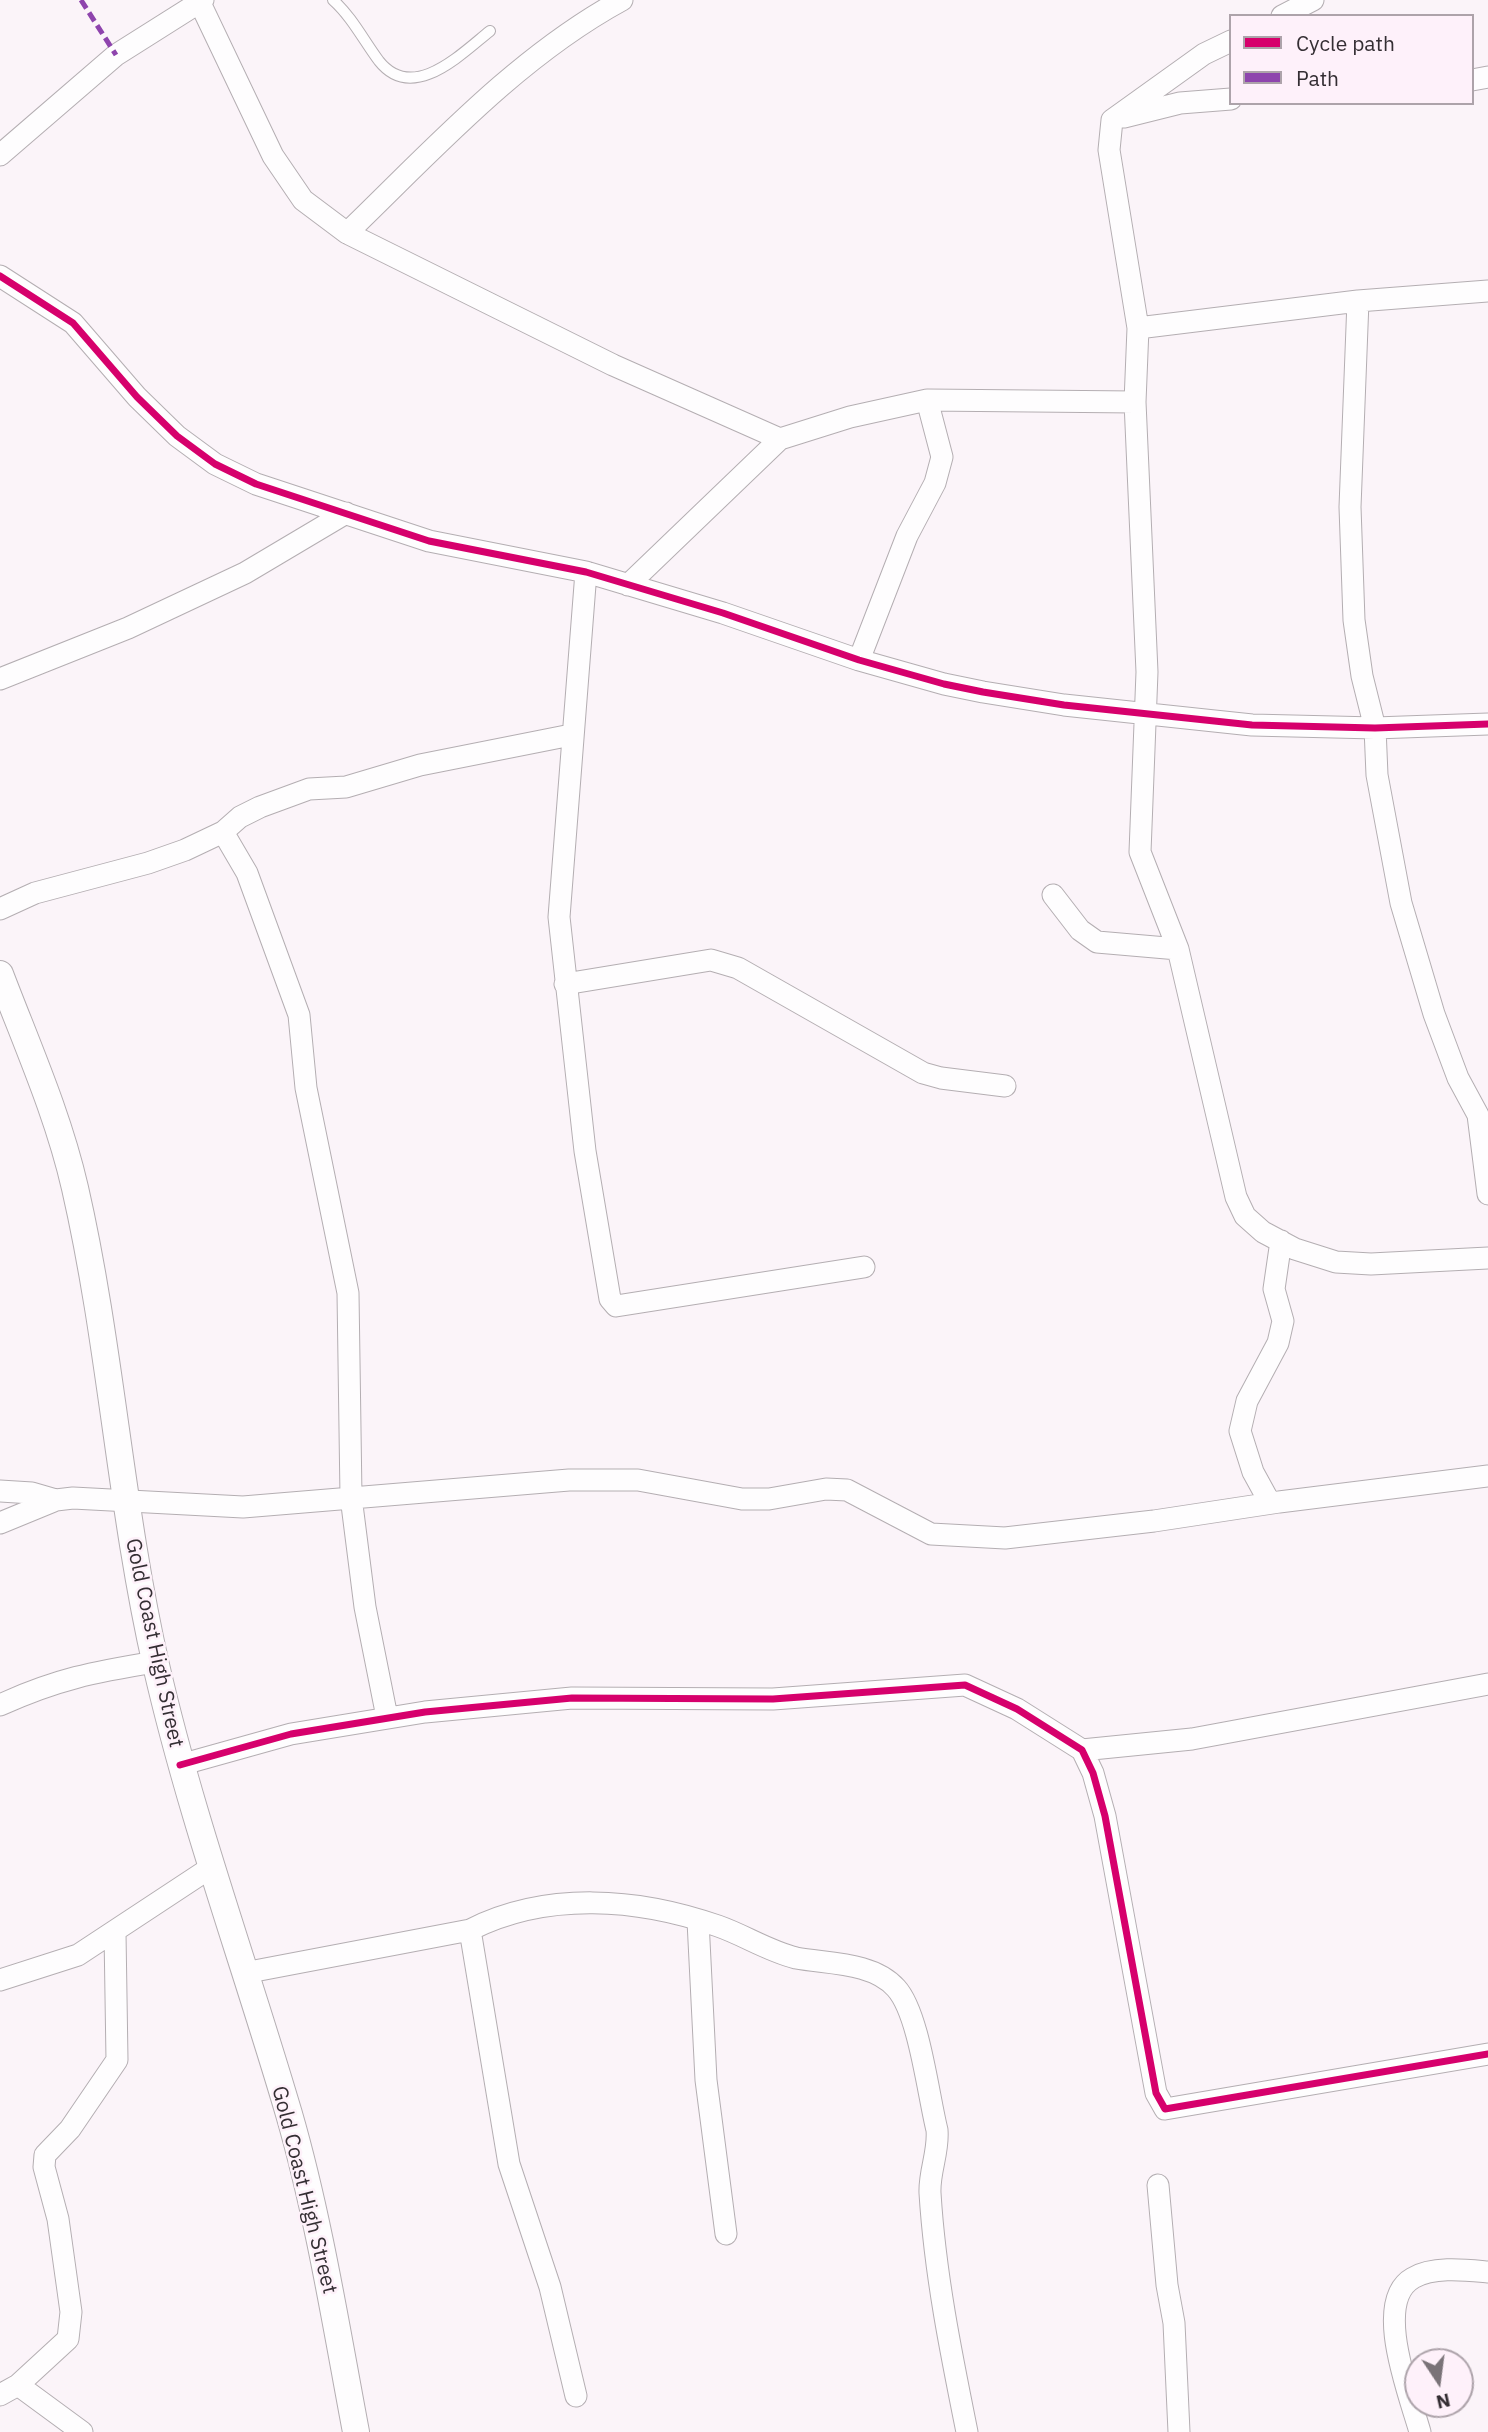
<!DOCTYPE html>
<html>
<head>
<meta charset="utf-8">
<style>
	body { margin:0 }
	#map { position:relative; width:1488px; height:2432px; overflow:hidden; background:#fbf4f9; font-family:"IBM Plex Sans",sans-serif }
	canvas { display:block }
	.legend { position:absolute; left:1229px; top:14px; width:245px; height:91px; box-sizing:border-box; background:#fef1fa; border:2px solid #ada3aa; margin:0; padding:9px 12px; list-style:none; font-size:21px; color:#342e33 }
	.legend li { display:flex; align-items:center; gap:14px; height:35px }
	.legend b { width:35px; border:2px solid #ada3aa }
	.north { position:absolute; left:1404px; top:2348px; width:70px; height:70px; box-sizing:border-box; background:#fef1fa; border:2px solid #ada3aa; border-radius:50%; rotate:167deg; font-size:19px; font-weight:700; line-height:28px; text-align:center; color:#342e33 }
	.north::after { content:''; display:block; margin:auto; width:24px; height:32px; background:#7a7378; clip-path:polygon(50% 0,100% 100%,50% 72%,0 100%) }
</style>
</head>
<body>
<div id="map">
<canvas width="1488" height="2432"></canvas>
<ul class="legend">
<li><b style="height:9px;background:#d6006c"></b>Cycle path</li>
<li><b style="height:9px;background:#8e44ad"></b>Path</li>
</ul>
<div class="north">N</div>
</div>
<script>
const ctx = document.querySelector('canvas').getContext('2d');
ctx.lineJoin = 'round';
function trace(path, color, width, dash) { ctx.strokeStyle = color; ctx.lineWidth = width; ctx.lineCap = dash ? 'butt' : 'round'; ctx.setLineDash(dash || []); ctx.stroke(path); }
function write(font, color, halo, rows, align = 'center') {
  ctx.font = font + ' "IBM Plex Sans",sans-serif'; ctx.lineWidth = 5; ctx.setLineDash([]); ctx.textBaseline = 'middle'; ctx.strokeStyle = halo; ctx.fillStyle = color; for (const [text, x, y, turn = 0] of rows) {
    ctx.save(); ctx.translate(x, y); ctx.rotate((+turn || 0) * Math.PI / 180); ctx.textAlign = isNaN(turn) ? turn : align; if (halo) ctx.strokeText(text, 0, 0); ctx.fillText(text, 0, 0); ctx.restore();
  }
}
const service = new Path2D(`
	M333 0C352 17 364 41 379 61 413 104 462 53 490 31`);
const minor = new Path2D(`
	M200 3 273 156 303 200 347 233 613 365 780 439
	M1282 16 1313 0
	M1231 41 1204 54 1112 120 1109 150 1138 328 1135 402 1147 672 1140 852 1178 949 1236 1197 1245 1216 1263 1232 1295 1249 1336 1262 1371 1264 1488 1258
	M1472 80 1488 77
	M1124 117 1180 103 1231 99
	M0 155 116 55 203 0
	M347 233C432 151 517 57 622 0
	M0 276 73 323 137 397 177 436 215 464 256 484 429 541 586 572 723 613 859 660 944 684 983 692 1064 705 1252 725 1375 728 1488 724
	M1358 301 1350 507 1354 620 1362 676 1375 728 1377 775 1401 903 1434 1014 1458 1078 1478 1115 1488 1194
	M1138 328 1358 301 1488 291
	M586 572 559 917 585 1151 610 1299 616 1306 864 1267
	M628 585 780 439 850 417 927 400 1135 402
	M859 660 907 536 935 483 942 457 927 400
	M0 679 128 628 245 573 346 513
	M223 832 247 873 299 1015 306 1088 348 1293 351 1497 365 1607 387 1717
	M1053 895 1080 930 1097 942 1178 949
	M0 909 35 893 148 863 185 850 223 832 240 817 260 807 309 789 346 787 420 765 571 735
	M565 984 711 960 738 968 923 1073 941 1078 1005 1086
	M0 1491 32 1493 56 1500
	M1270 1503 1253 1472 1240 1431 1247 1401 1278 1343 1283 1321 1274 1289 1281 1241
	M0 1523 56 1500 73 1498 243 1507 569 1480H638L742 1499H769L826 1489 847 1490 931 1534 1005 1538 1154 1521 1279 1502 1488 1476
	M0 1705C57 1679 94 1672 155 1662
	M1082 1750 1192 1739 1488 1684
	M180 1765 291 1734 425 1712 572 1698 773 1699 965 1685 1017 1709 1082 1750 1093 1773 1105 1816 1156 2093 1165 2109 1488 2054
	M698 1921 706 2080 726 2234
	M470 1930 509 2164 550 2287 576 2396
	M244 1973 470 1930C547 1891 638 1898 718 1926 744 1935 768 1951 796 1958 828 1964 873 1962 896 1988 919 2013 928 2094 937 2130 939 2152 929 2171 930 2193 935 2274 951 2353 967 2432
	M0 1980 78 1955 210 1868
	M1158 2185 1167 2285 1174 2323 1179 2432
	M18 2385 82 2432
	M0 2395 18 2385 68 2339 71 2312 58 2219 44 2167 45 2155 70 2129 117 2060 115 1933
	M1420 2432C1410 2396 1372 2301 1413 2278 1433 2266 1466 2270 1488 2272`);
const tertiary = new Path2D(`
	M0 974C27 1045 58 1114 75 1188 111 1345 120 1507 156 1665 191 1818 245 1964 289 2114 319 2218 336 2326 356 2432`);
const quiet = new Path2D(`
	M81 0 116 55`);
const cycleway = new Path2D(`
	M0 276 73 323 137 397 177 436 215 464 256 484 429 541 586 572 723 613 859 660 944 684 983 692 1064 705 1252 725 1375 728 1488 724
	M180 1765 291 1734 425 1712 572 1698 773 1699 965 1685 1017 1709 1082 1750 1093 1773 1105 1816 1156 2093 1165 2109 1488 2054`);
const streetNames = [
	["Gold Coast High Street",154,1643,78],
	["Gold Coast High Street",304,2190,76]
];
trace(service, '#b4aeb2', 12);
trace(minor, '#b4aeb2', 23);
trace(tertiary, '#b4aeb2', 28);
trace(service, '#fefdfe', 10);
trace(minor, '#fefdfe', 21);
trace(tertiary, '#fefdfe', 26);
trace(quiet, '#8e44ad', 5, [10, 5]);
trace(cycleway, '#d6006c', 7);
write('21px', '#342e33', '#fef1fa', streetNames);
</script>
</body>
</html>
